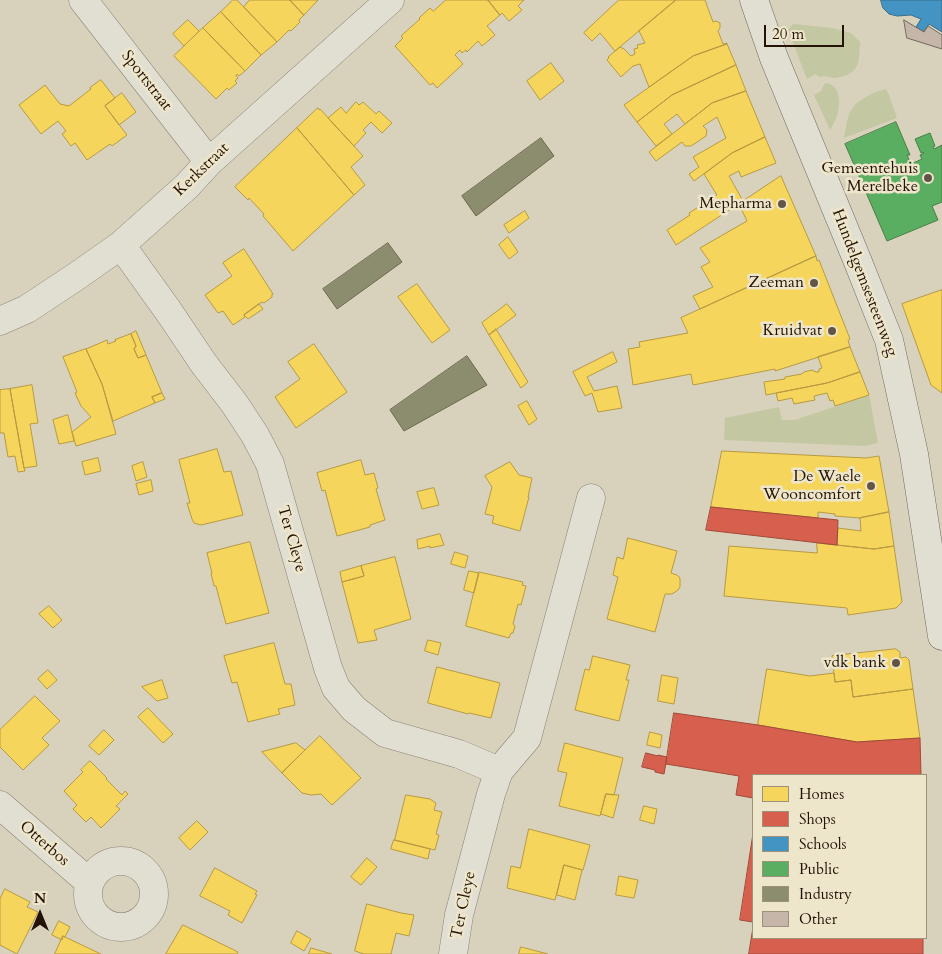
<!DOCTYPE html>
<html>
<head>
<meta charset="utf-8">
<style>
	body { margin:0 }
	#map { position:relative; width:942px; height:954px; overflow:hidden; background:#d8d2bc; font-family:Cardo,serif }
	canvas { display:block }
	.legend { position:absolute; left:752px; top:774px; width:175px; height:165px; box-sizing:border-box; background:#eee6cb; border:1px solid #9d917c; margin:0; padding:6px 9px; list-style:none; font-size:15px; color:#231205 }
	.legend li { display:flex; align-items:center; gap:10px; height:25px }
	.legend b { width:25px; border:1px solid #9d917c }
	.north { position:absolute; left:15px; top:889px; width:50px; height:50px; -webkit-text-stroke:4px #eee6cb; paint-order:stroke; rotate:0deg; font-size:14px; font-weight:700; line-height:20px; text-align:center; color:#231205 }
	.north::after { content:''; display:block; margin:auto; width:18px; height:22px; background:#231205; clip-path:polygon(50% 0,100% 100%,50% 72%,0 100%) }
	.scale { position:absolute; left:764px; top:25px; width:80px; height:22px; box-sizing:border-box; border:2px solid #231205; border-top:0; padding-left:6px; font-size:15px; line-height:18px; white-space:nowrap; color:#231205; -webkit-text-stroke:4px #eee6cb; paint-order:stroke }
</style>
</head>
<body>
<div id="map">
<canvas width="942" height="954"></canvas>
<ul class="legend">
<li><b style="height:14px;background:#f6d55c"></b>Homes</li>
<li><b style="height:14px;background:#d6604d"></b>Shops</li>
<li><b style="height:14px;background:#4393c3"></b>Schools</li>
<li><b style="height:14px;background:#5aae61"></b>Public</li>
<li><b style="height:14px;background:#8c8c6e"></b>Industry</li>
<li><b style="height:14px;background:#c5b6a9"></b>Other</li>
</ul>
<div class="north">N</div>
<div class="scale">20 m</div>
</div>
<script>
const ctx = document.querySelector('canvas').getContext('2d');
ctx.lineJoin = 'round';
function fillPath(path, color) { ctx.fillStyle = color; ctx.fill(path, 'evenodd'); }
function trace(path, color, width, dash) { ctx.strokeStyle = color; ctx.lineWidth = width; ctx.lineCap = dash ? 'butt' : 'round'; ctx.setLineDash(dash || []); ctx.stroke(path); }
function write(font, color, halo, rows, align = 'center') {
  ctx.font = font + ' Cardo,serif'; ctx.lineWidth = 5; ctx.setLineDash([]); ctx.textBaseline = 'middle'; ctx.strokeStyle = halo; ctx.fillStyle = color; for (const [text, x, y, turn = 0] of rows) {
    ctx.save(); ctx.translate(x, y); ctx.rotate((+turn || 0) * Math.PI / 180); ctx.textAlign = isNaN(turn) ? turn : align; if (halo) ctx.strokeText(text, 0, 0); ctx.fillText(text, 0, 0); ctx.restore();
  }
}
const green = new Path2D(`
	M793 24 832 28 851 33 860 42C859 57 861 71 844 76 843 76 836 78 836 78 830 78 826 75 819 77L816 74 807 79 788 30Z
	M825 83C839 84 841 100 838 112 837 118 833 124 830 130L814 95 821 91Z
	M886 89 889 95 897 118 844 138C846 128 847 115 853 107 861 98 874 92 886 89Z
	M869 395 878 443 864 446 724 440 725 418 779 407 782 420H795Z`);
const homes = new Path2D(`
	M233 0H237L277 42 261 55 221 12Z
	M250 0H290L304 15 299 20 300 22 291 31 289 30 277 42 244 7Z
	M290 0H318L304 15Z
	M446 0H488L500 15 487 26 495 35 482 46 478 41 467 52 466 50 462 53 460 50 455 55 463 64 437 88 433 83 430 85 395 46 403 38 401 36 420 19 419 18 430 8 433 11Z
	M488 0H524L518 6 522 10 509 21 502 13 500 15Z
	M619 0H676L615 51 600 33 592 41 584 33Z
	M676 0H705L713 22 716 21 720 23V28L718 31 723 44 727 43V44L693 56 649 87 640 64 633 66 621 77 607 60 609 58 608 57 620 47 621 48H623L631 56 635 54 634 49 638 48 637 45 645 43 639 31Z
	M221 12 261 55 245 71 203 28Z
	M188 20 199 31 184 46 173 34Z
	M203 28 245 71 239 76 237 74 236 76 238 78 235 81 237 83 229 90 227 88 216 99 174 56Z
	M727 44 736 65 672 95 637 122 624 105 693 56Z
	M551 63 564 81 540 100 527 81Z
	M736 65 746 91 712 103 685 124 677 114 664 124 672 134 656 146 637 122 672 95Z
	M101 80 115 98 105 106 127 135 112 146 110 144 87 160 75 143 71 146 62 134 66 131 58 121 41 134 19 105 45 85 60 104 69 106 91 89 90 88Z
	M746 91 765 137 732 153 694 181 689 174 699 167 693 157 726 138 717 117 703 126 707 130 706 136 691 146H685L682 142 656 161 649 152 712 103Z
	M122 93 136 112 119 125 105 106Z
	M356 102 359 105 363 102 376 114 379 111 392 123 382 133 371 122 363 130 366 133 354 146 328 118 341 107 346 113Z
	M318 108 319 110 320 109 363 156 351 167 365 185 354 195 297 128Z
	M297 128 354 195 293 251 263 216 264 214 249 198 248 200 235 187Z
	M765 137 776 163 741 177 739 171 729 176 743 201 676 245 667 230 690 215 689 213 717 195 704 174 732 153Z
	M781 176 816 256 700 309 693 296 713 287 701 267 710 262 700 248 747 221 739 204Z
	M525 211 529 218 509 233 504 225Z
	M508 237 518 252 509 259 499 245Z
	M244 249 273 294H272V297L264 303 262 302 244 315 245 317 233 325 223 311 218 313 205 295 232 276 223 263Z
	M816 256 817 261 819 260 850 339 848 340 850 347 775 371V369L693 385 691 374 633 385 628 349 640 347 639 342 688 333 681 318Z
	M417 284 450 330 432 343 398 297Z
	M942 290V393L931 385 902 304Z
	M259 304 263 309 248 319 244 315Z
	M507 304 516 315 489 335 482 323Z
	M496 329 528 382 521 388 489 335Z
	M136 331 146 355 138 358 134 349 136 346 131 334Z
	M131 334 136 346 134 349 138 358 146 355 162 393 152 397 155 403 113 421 102 384 86 349 107 340 108 344 116 341 115 340Z
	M314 344 347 392 296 428 275 397 300 379 288 362Z
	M850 347 860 372 827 383 766 395 764 382 785 379V377L802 374 804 372 812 370 816 372H819V369L822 368 818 357Z
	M86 349 102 384 116 434 76 446 72 432 91 417 81 406 75 393 77 392 63 357Z
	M613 352 617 362 587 377 594 391 617 386 622 408 598 412 592 393 585 396 573 372Z
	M860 372 869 395 835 406 833 400 830 401 827 393 814 396 815 400 794 404 792 398 778 401 776 393 827 383Z
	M32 385 38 423 30 424 37 466 24 468 10 389Z
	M10 389 24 468 25 471 18 472 15 456 8 457 4 433H0V390Z
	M162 393 165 399 155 403 152 397Z
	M527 401 537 419 529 425 518 406Z
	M68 415 74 441 59 444 53 420Z
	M217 449 224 472 231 471 243 515 201 525 194 523 192 519 187 503H190L179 460Z
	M722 451 866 458 879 456 889 512 860 518 835 516V514L818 512V518L711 507Z
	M98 458 101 471 85 475 82 462Z
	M361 460 365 475 374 473 378 488 376 489 385 520 370 525V527L337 536 325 490 322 491 317 473Z
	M143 462 147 477 136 481 132 466Z
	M510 462 519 475 532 478 528 497H529L520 531 492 523 494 516 485 514 492 487 485 476Z
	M151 480 153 491 139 495 136 484Z
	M434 488 439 505 422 509 417 492Z
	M889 512 894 546 874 549 837 545 838 528 861 531 860 518Z
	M440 534 444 545 430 548V546L418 549 417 540Z
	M628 538 677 551 671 573 677 575 680 578V587L678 590 672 594H665L655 632 607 619 618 577 613 575 617 557 623 559Z
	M250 542 269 613 226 624 216 586H214L211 573H212L207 553Z
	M817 543 874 549 894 546 902 602 896 608 848 615 847 608 724 596 729 546 817 553Z
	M455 552 468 556 465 568 451 564Z
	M395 557 411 619 374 630 377 640 358 643 342 582 364 576 361 566Z
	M361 566 364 576 342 582 340 572Z
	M469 571 479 573 474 593 464 590Z
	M479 572 523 582 522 585 526 586 521 605 518 604 513 624 515 626 513 633H511L509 638 466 626Z
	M49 606 62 620 53 628 39 614Z
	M428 640 441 643 438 655 425 651Z
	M274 643 285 684H291L295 705 278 709 280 714 248 722 237 682 232 683 224 656Z
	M896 649 900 652V658L906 657 909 660 913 689 853 697 851 680 835 682 832 656Z
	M593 656 630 665 626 680H629L619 721 575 710 585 669 589 670Z
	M437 667 500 683 491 718 469 713 468 714 428 703Z
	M767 669 810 676 834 673 835 682 851 680 853 697 913 689 920 738 857 742 758 725Z
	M48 670 57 680 47 689 38 679Z
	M662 675 678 678 674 704 658 701Z
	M162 680 168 698 157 701 142 687Z
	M35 696 60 721 42 738 49 745 23 770 0 747V730Z
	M148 708 173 734 163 743 138 717Z
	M104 730 114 740 99 755 89 746Z
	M650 732 662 735 660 748 647 745Z
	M320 736 361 778 332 805 321 794 311 795 302 793 282 773Z
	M296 743 305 750 282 773 262 752Z
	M565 743 623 758 614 795 606 794 600 816 559 806 567 773 558 771Z
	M90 761 107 778 106 779 122 795 125 791 128 794 116 806 120 809 101 828 91 817 86 822 73 809 77 805 64 791 83 772 81 770Z
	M606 794 619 795 613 818 601 814Z
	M406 795 430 799 436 803 434 810 442 812 436 834 439 835 435 850 395 840Z
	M644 806 657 809 654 824 640 820Z
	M197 821 208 832 190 850 179 838Z
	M529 829 590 845 583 870 564 865 555 900 507 888 511 866 520 868Z
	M394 840 430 849 428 859 391 849Z
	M367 858 377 867 361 885 351 877Z
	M564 865 582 870 575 900 557 895Z
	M215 868 257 891 255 894 257 895 242 923 228 915 230 911 200 896Z
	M619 876 638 880 634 898 616 895Z
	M5 889 30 902 27 907 38 912 17 954 0 945V899Z
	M367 904 401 913 414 915 409 936 396 933 391 954H364L355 951Z
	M59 921 70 927 65 937 63 936 62 940 52 935Z
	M183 925 238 952 237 954H166Z
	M297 931 311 939 304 951 291 943Z
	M63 936 65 937 101 954H55Z
	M521 947 548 954H519Z
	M311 948 332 954H309Z`);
const shops = new Path2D(`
	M711 507 838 520 837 545 706 530Z
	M674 713 758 725 857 742 920 738 921 775H753V798L736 795 739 776 666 764Z
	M646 753 658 756V755L667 757 664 774 655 772V770L642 767Z
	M753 834V922L740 920Z
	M753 928V938H923V954H749Z`);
const schools = new Path2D(`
	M881 0H942V32L929 24 924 32 916 27 921 19 911 15 897 16 889 14 883 8Z`);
const public = new Path2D(`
	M896 122 910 155H907L911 164 922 159 920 155 924 153 923 152 921 153 915 139 930 133 935 146 933 147 934 149 942 145V202L932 206 938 220 887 241 845 144Z`);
const industry = new Path2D(`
	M541 138 554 156 476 216 462 196Z
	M388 243 402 262 337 309 323 289Z
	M467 356 487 385 404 431 390 410Z`);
const building = new Path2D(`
	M904 20 924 32 928 26 942 35V49L907 38Z`);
const street = new Path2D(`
	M83 0 209 162
	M121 245 169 312 204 364 234 403 255 435 270 464 328 668 336 688 354 709 385 733 459 754 499 771
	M0 321 27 309 74 278 121 245 187 186 209 162 390 0
	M0 805 89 882
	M88 894a33 33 0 1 1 66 0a33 33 0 1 1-66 0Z
	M453 954 459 915 491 794 499 771 527 738 591 498`);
const secondary = new Path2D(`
	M754 0 774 58 858 262 889 340 914 454 942 636`);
const markers = [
	[928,178,5,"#625545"],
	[782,204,5,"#625545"],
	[814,283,5,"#625545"],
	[832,331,5,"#625545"],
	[871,486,5,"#625545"],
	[896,663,5,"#625545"]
];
const streetNames = [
	["Sportstraat",146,81,52],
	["Kerkstraat",202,170,-44],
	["Hundelgemsesteenweg",864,283,69],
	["Ter Cleye",291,539,74],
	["Otterbos",44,844,41],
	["Ter Cleye",464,905,-78]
];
const poiNames = [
	["Gemeentehuis",918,169],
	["Merelbeke",918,187],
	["Mepharma",772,204],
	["Zeeman",804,283],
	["Kruidvat",822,331],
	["De Waele",861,477],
	["Wooncomfort",861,495],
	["vdk bank",886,663]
];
fillPath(green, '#c3c8a3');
fillPath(homes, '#f6d55c');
trace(homes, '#b79a42', 1);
fillPath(shops, '#d6604d');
trace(shops, '#a04937', 1);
fillPath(schools, '#4393c3');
trace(schools, '#396c8a', 1);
fillPath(public, '#5aae61');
trace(public, '#4a7f45', 1);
fillPath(industry, '#8c8c6e');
trace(industry, '#6c674e', 1);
fillPath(building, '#c5b6a9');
trace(building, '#6f695d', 1);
trace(street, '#898376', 29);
trace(secondary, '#6f695d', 29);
trace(street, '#e1ded2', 28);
trace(secondary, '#e1ded2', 28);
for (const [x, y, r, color] of markers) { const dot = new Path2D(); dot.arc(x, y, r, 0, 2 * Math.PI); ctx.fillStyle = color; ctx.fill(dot); trace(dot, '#eee6cb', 2); }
write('16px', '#231205', '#eee6cb', streetNames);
write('16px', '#231205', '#eee6cb', poiNames, 'right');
</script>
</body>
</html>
